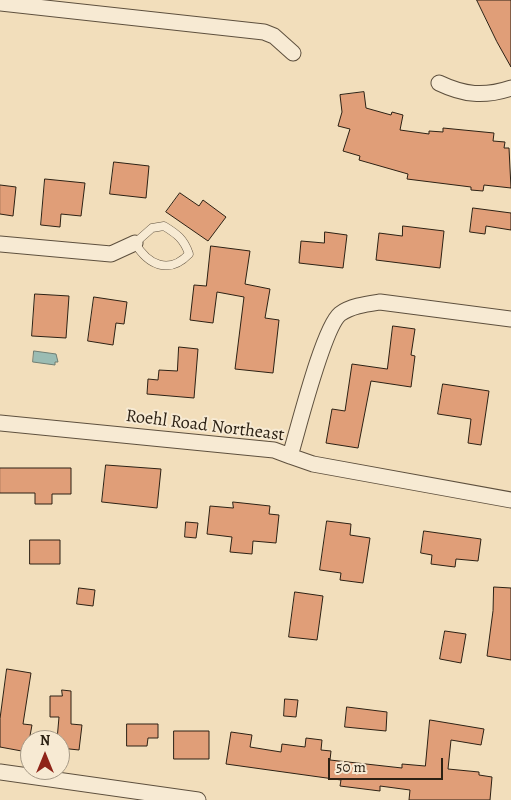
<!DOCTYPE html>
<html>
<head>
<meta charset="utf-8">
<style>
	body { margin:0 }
	#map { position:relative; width:511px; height:800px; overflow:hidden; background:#f2debb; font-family:Alegreya,serif }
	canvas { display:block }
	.north { position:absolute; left:20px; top:730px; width:50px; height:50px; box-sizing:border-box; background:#f7ead3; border:1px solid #a69a87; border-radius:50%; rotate:0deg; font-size:14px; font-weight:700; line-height:20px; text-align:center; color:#2c2114 }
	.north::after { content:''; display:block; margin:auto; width:18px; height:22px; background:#8f2418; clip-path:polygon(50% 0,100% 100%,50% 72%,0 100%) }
	.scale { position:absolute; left:328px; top:758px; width:115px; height:22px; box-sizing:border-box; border:2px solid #2c2114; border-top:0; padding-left:6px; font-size:15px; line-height:18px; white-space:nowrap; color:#2c2114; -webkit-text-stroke:4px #f7ead3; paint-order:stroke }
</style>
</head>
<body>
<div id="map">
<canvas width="511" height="800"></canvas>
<div class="north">N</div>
<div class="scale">50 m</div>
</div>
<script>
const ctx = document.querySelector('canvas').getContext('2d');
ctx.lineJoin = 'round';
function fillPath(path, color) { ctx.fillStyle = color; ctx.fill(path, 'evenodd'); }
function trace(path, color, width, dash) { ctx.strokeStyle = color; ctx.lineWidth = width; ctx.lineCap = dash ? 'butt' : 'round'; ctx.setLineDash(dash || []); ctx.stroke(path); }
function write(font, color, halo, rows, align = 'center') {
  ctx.font = font + ' Alegreya,serif'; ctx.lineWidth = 4; ctx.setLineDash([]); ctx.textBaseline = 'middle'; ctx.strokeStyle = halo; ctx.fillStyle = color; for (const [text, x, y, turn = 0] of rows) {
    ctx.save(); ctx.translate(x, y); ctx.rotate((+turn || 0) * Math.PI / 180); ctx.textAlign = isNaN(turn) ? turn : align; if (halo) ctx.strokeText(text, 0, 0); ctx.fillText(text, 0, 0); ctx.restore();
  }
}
const water = new Path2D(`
	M34 351 56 354 58 362H55V365L33 362Z`);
const building = new Path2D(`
	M477 0H511V67L497 42Z
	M364 92 366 108 391 115 392 112 403 115 400 130 429 134V131L443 132V128L494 133 493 141 505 142 504 148H509L511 188 484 185 483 191 471 190V187L407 179 408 174 359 160 360 156 343 151 350 129 338 126 342 112 340 95Z
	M114 162 149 166 146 198 110 194Z
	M45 179 85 183 81 216 61 214 60 227 41 225Z
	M0 185 16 187 13 216 0 214Z
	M180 193 199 206 203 200 226 217 208 241 166 212Z
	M473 208 511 213V230L486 226 485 234 470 232Z
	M403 226 444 231 440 268 376 260 379 233 402 236Z
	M325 232 347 235 343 268 299 263 301 241 324 243Z
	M211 246 250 251 245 284 270 289 265 318 279 320 273 373 235 369 244 297 217 292 213 323 190 320 194 285 206 286Z
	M35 294 69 296 66 338 32 336Z
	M94 297 127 302 124 324 116 323 113 345 88 341Z
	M393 326 415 329 411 355 415 356 411 387 371 381 358 448 326 443 332 409 345 411 352 364 387 369Z
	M179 347 198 349 194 398 147 394 148 379 158 380 159 370 177 371Z
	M443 384 489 391 481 445 468 443 471 419 438 414Z
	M106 465 161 469 157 508 102 502Z
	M0 468H71V494H52V504H35V493H0Z
	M233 502 270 506 269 514 279 515 276 543 253 541 252 554 230 552 232 537 207 534 210 506 233 508Z
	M327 521 351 524 350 535 370 538 363 583 340 580 341 573 320 570Z
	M186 522 198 523 196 538 185 537Z
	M424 531 481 539 478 561 456 559 455 567 431 564 432 555 421 553Z
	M30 540H60V564H30Z
	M494 587 511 588V660L487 656 493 611Z
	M79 588 95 590 93 606 77 604Z
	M295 592 323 596 317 640 289 637Z
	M445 631 466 634 461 663 440 659Z
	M7 669 31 673 23 724 32 725 27 752 0 747V719Z
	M62 690 71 691V724L82 725 79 750 60 748V740H57L59 717H50V696H62Z
	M285 699 298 700 296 717 284 716Z
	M347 707 387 712 386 731 345 727Z
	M430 720 484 729 481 745 451 740 448 769 479 772V775L492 777 490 800H409L410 790 380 786V791L340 786 341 780 226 764 231 732 252 735 250 747 281 752 282 744 305 747 306 738 322 740 321 750 331 751 330 760 402 768V764L425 766Z
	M127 724H158V738H148L147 746H127Z
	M174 731H209V759H174Z`);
const service = new Path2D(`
	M164 226C177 234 184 239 189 254 169 275 148 265 135 243L152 228Z`);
const minor = new Path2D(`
	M0 3 264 32 274 36 293 53
	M439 83C464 95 484 97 511 88
	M0 244 111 254 135 243
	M0 423 274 450 290 456C298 430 323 328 340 314 351 306 367 304 380 302L511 319
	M290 456 313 464 511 500
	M0 772 198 800`);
const streetNames = [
	["Roehl Road Northeast",205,426,7]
];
fillPath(water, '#9bbcb3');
trace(water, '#6f7e73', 1);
fillPath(building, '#e09e78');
trace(building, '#2c2114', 1);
trace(service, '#5e503e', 9);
trace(minor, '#5e503e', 17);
trace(service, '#f7ead3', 8);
trace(minor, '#f7ead3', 15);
write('18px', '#2c2114', '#f7ead3', streetNames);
</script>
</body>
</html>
